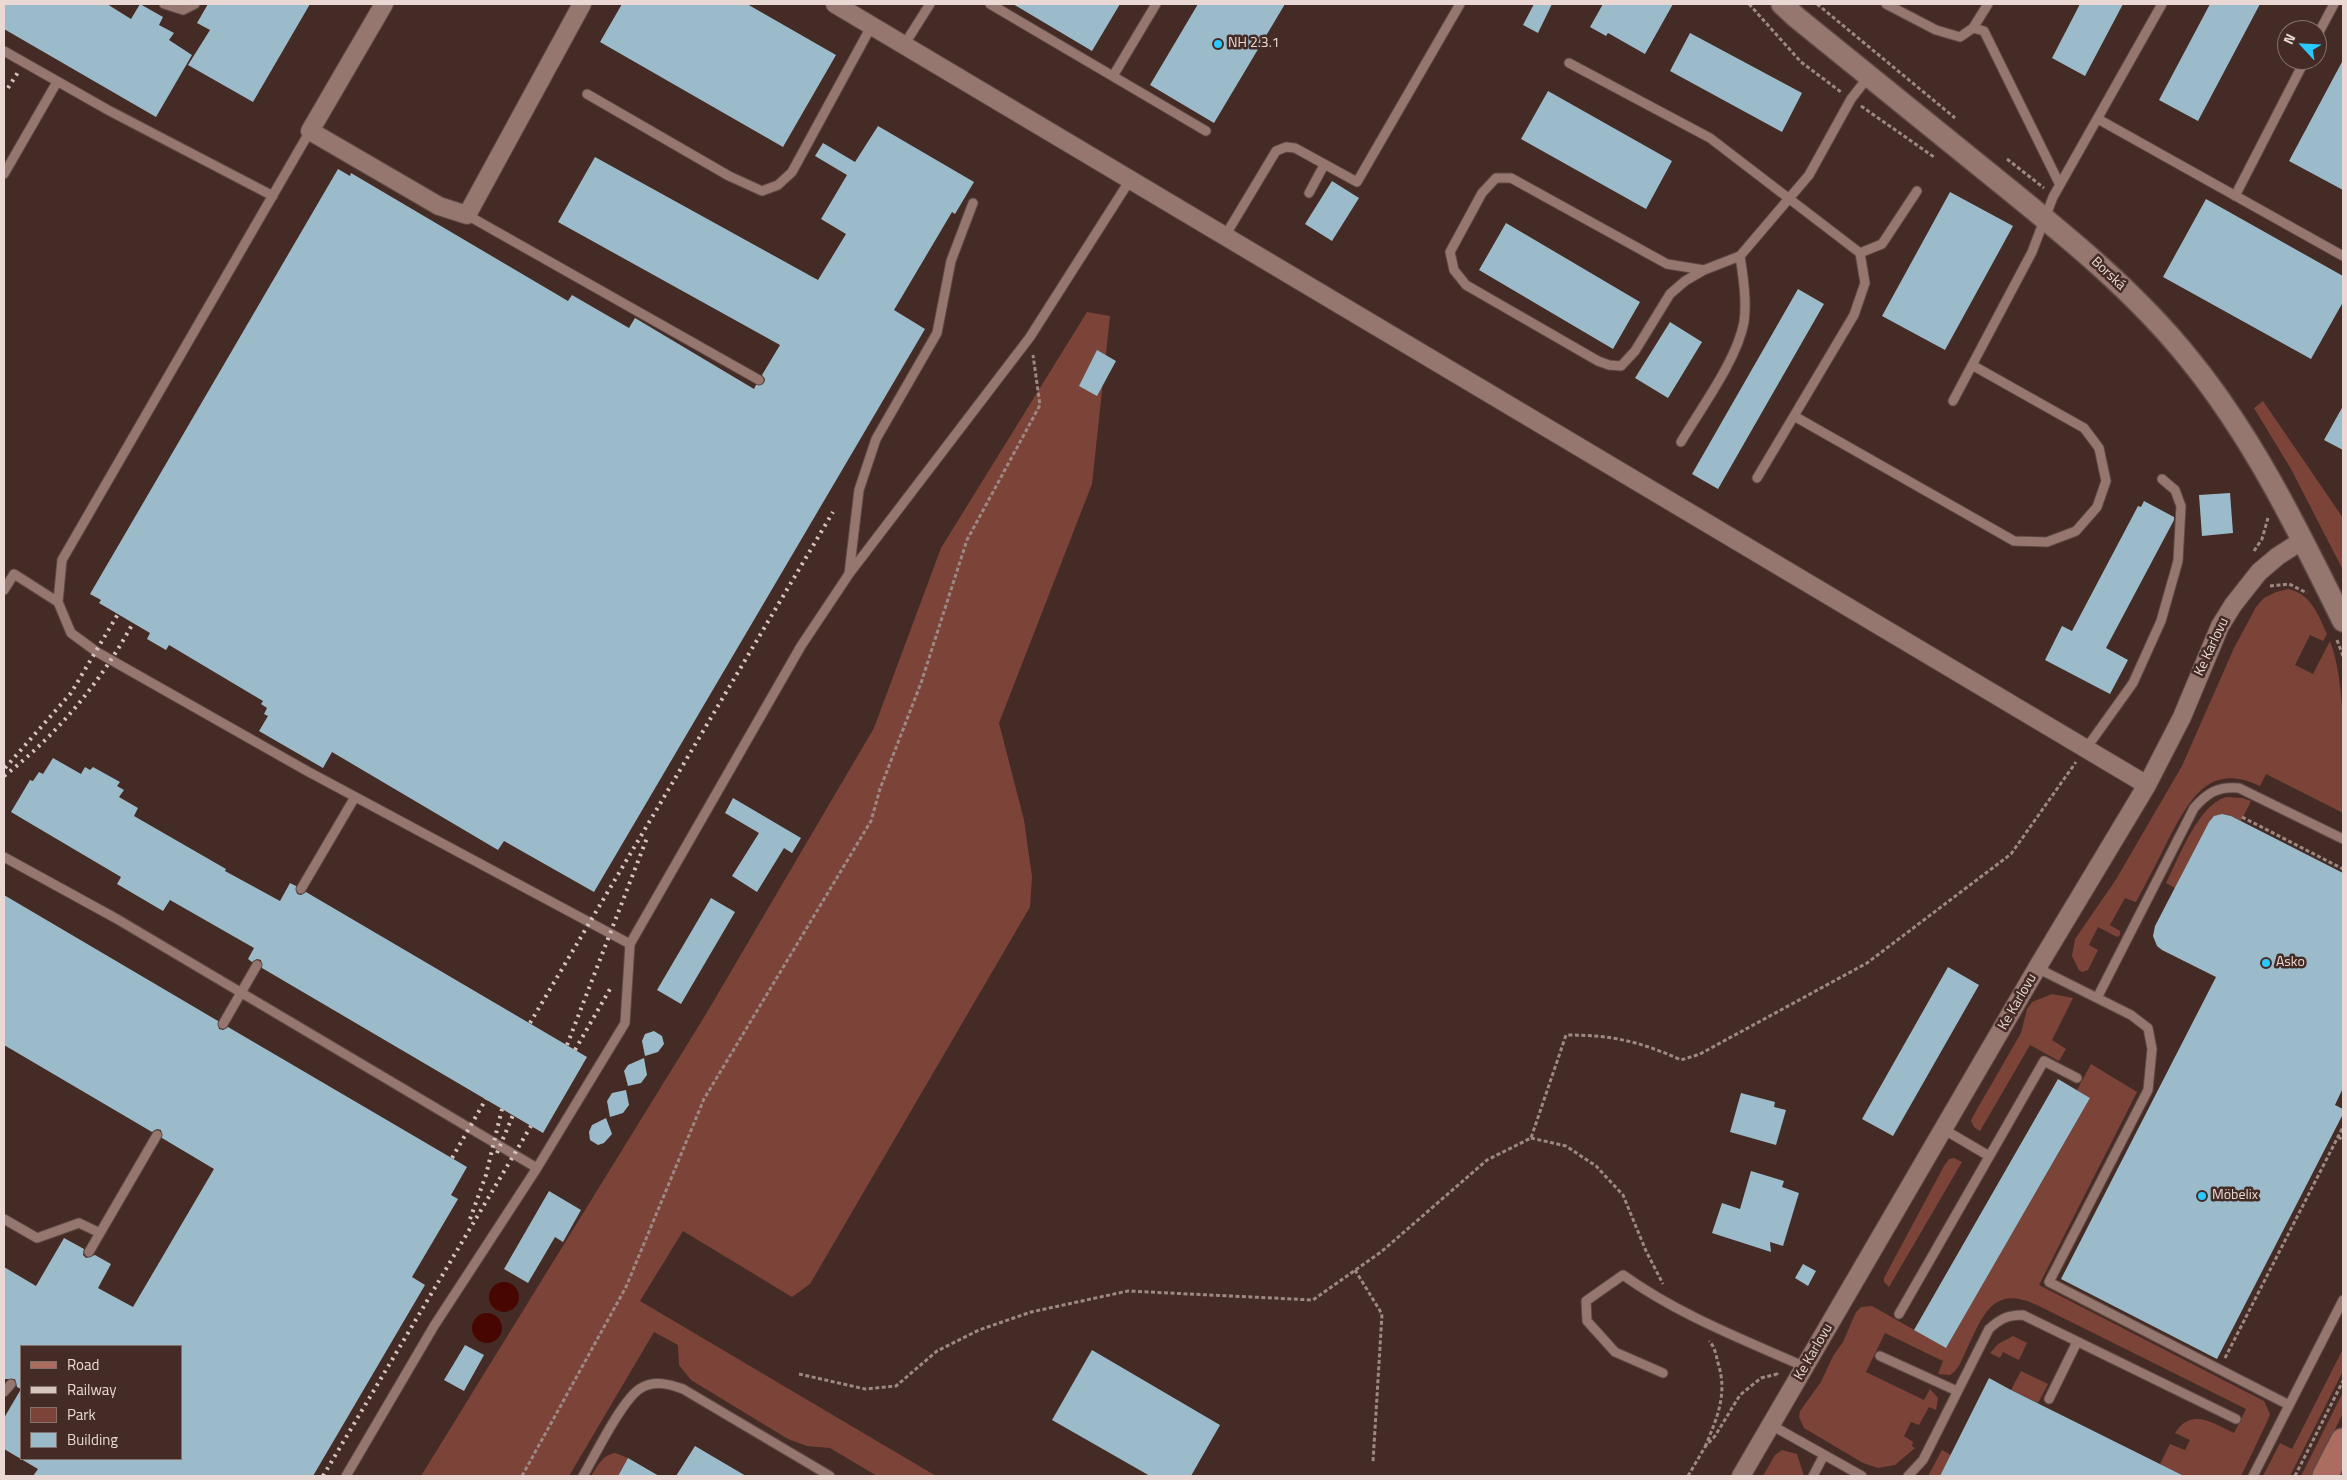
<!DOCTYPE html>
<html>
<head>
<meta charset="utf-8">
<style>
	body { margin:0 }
	#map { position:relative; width:2347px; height:1480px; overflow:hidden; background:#452b25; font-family:"Titillium Web",sans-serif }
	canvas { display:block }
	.frame { position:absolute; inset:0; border:5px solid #e9d8d3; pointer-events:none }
	.legend { position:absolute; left:20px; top:1345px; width:162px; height:115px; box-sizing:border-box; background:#452b25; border:1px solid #87706b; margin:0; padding:6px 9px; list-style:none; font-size:15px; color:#e9d8d3 }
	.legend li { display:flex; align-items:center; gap:10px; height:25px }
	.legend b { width:25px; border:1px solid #87706b }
	.north { position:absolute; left:2277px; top:20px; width:50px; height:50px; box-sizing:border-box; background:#452b25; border:1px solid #87706b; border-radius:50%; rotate:295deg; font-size:14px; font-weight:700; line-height:20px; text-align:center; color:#e9d8d3 }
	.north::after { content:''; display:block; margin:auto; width:18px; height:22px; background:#29c8ff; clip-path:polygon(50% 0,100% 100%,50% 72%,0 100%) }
</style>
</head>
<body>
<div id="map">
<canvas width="2347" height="1480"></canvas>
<div class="frame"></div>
<ul class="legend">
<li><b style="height:6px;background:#aa6d60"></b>Road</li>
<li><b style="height:6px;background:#d6c4bf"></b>Railway</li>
<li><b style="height:14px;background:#7c4438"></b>Park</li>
<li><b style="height:14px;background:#9bbbca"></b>Building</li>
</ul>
<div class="north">N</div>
</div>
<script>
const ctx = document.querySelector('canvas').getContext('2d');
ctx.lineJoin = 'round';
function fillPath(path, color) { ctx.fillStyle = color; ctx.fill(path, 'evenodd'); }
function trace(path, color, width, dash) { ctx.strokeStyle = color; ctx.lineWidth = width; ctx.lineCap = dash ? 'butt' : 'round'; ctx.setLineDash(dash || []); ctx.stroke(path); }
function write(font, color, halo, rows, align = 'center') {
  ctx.font = font + ' "Titillium Web",sans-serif'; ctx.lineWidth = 5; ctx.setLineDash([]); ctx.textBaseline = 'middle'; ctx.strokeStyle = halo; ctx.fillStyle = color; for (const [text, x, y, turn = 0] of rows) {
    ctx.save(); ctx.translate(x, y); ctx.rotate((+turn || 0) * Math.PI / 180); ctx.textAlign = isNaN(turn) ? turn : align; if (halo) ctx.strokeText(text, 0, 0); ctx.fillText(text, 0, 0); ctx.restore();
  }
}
const green = new Path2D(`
	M1087 312 1110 316 1092 484 999 723 1024 820 1032 877 1030 907 810 1284 792 1297 683 1231 640 1301 936 1476H877L830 1448 807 1446 788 1439 691 1380 679 1365 678 1345 654 1332 569 1476H421L706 1014 874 728 941 548Z
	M2263 401 2343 518V570L2291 469 2254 408Z
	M2288 589C2311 594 2318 614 2327 634L2323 641 2310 635 2295 665 2313 674 2330 641C2347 685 2343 763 2343 813L2266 774 2260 786C2208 761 2189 801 2168 840 2158 861 2147 881 2136 902L2125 898 2110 925 2120 931V935L2117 937 2098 927 2089 945 2098 950 2088 970 2082 972 2079 970 2072 956 2075 939 2115 881 2182 766 2234 648 2256 607 2264 598 2276 592Z
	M2226 797 2242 798 2251 801 2241 821C2230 815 2222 811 2211 819L2175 888 2166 883C2179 858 2198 805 2226 797Z
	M2052 994 2073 998 2052 1040 2066 1049 2059 1061 2030 1045 1980 1131 1974 1127 1971 1121 1972 1118 2021 1033 2027 1009 2032 1002Z
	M2091 1064 2137 1092 2039 1285 2264 1401 2270 1414 2267 1422 2241 1476H2184L2160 1464 2170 1444 2185 1450 2190 1440 2175 1433C2191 1407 2213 1423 2234 1433L2246 1409 2037 1305C1991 1283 1982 1318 1965 1353 1961 1362 1958 1370 1950 1375L1938 1374 1943 1361 1885 1333 1866 1372 1924 1400 1930 1389 1938 1398 1936 1410 1929 1407 1919 1425 1911 1422 1904 1436 1913 1442 1912 1446 1915 1448 1895 1465 1878 1468 1863 1463 1804 1428 1799 1417 1800 1411 1821 1382 1833 1356 1843 1342 1856 1312 1861 1307 1872 1306 1946 1348 2090 1098 2077 1090Z
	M1954 1158 1962 1162 1889 1287 1884 1282V1278L1944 1166 1949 1159Z
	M2013 1336 2027 1343 2019 1360 2003 1352 2000 1358 1990 1353 1998 1344Z
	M2343 1349V1371L2290 1476H2263L2280 1443 2292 1449Z
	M2021 1371 2048 1384 2038 1403 2011 1390Z
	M2343 1392V1413L2312 1476H2301Z
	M1782 1450 1797 1454 1804 1476H1763L1775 1455Z
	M1942 1450 1951 1455 1940 1476H1928Z
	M615 1453 628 1458 618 1476H591C598 1466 602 1455 615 1453Z`);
const water = new Path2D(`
	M489 1297a15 15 0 1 1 30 0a15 15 0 1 1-30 0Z
	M472 1328a15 15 0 1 1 30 0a15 15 0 1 1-30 0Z`);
const building = new Path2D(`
	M4 4H107L131 19 140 4 163 17 159 25 174 33 169 40 192 55 156 117 4 29Z
	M208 4H310L253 102 188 65 210 30 197 23Z
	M622 4H747L836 55 783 147 600 42Z
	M1013 4H1120L1092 51Z
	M1198 4H1285L1214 123 1150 85Z
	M1534 4H1552L1538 33 1523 25Z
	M1603 4H1673L1645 54 1608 33 1606 36 1590 27Z
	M2080 4H2123L2085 76 2052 58Z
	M2210 4H2260L2198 121 2159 100Z
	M1690 33 1802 93 1782 132 1670 71Z
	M2343 60V190L2289 161Z
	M1548 91 1672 161 1646 209 1521 139Z
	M878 126 974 182 955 214 952 212 894 310 925 329 594 892 504 841 498 850 332 752 323 768 259 731 268 716 264 714 267 708 261 704 263 701 169 645 166 650 147 639 150 633 99 603 101 600 90 594 338 169 350 176 351 173 568 301 572 295 629 328 635 318 754 389 756 385 764 383 765 379 762 375 780 345 558 222 595 157 818 280 846 234 821 219 847 175 815 156 823 143 855 162Z
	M1332 181 1359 198 1332 241 1305 224Z
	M1950 192 2013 226 1945 350 1882 316Z
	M2206 199 2343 276V302L2311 359 2163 277Z
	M1506 223 1640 302 1613 349 1479 270Z
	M1798 289 1824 304 1718 489 1692 474Z
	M1670 322 1702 342 1668 398 1635 378Z
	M1097 350 1116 361 1097 396 1079 386Z
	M2343 406V450L2324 440Z
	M2230 493 2233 533 2202 536 2199 495Z
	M2144 501 2174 517V520L2106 648 2128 660 2110 694 2045 660 2062 626 2072 631 2138 506 2141 507Z
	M53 758 81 774 85 767 90 770 93 767 120 782 117 786 124 790 119 797 138 808 134 816 226 869 225 871 280 901 290 883 296 886 297 894 301 895 306 892 587 1057 543 1133 262 968 261 960 257 959 252 962 248 959 254 948 170 900 163 911 117 884 121 877 11 812 30 780 33 781 39 772 43 774Z
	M733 798 801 838 792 853 784 848 757 892 732 876 759 833 725 813Z
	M2222 814 2231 816 2343 873V1088L2335 1105 2343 1109V1114L2217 1359 2061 1279 2216 977 2162 950 2157 946 2153 936 2155 926 2209 822 2214 816Z
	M4 895 218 1021 219 1029 223 1030 228 1027 467 1167 451 1195 458 1199 412 1277 425 1285 313 1476H33L38 1469 4 1449V1418L21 1389 17 1387 15 1379H4V1267L36 1286 64 1238 84 1249 83 1255 86 1258 95 1255 111 1264 98 1288 133 1307 214 1169 162 1138 161 1130 157 1129 152 1132 4 1045ZM21 1346H181V1459H21Z
	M711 898 735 912 681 1004 657 990Z
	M1948 967 1979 985 1893 1136 1862 1119Z
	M654 1031 662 1036 664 1044 658 1052 645 1056 642 1041 645 1034Z
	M644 1058 647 1075 641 1083 628 1086 624 1071 628 1065Z
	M2058 1079 2090 1098 1946 1348 1914 1330Z
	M626 1090 629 1105 623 1113 610 1117 607 1101 612 1093Z
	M1741 1093 1775 1102 1774 1107 1786 1110 1776 1145 1730 1132Z
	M606 1118 612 1134 604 1143 598 1145 590 1140 589 1132 592 1125Z
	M1751 1171 1784 1181 1782 1187 1799 1193 1783 1246 1770 1242 1771 1252 1712 1233 1722 1203 1740 1209Z
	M549 1191 581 1210 563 1242 555 1237 528 1283 504 1269Z
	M1803 1264 1816 1271 1808 1286 1795 1278Z
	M465 1345 484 1355 464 1391 444 1380Z
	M1092 1350 1220 1425 1191 1476H1150L1052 1420Z
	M1989 1378 2011 1390 2184 1476H1940Z
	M695 1446 746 1476H676Z
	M628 1458 659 1476H618Z`);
const path = new Path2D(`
	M1749 4 1801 62 1841 92
	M1817 4 1955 118
	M1861 106 1934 157
	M2007 159 2044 188
	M2254 551 2262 539 2268 518
	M2270 586 2289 584 2307 593
	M2337 640 2343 656
	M2242 817 2343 869
	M2338 1137 2343 1140
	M1531 1138 1566 1146 1596 1166 1623 1195 1646 1251 1663 1284
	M1355 1270 1382 1314 1373 1462
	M2225 1358 2343 1127
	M799 1374 865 1389 896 1386 937 1351 979 1330 1031 1312 1128 1291 1313 1300 1381 1252 1487 1160 1531 1138 1566 1035C1612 1035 1639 1041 1681 1060L1700 1054 1867 963 2011 854 2076 762
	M1705 1447C1717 1418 1728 1394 1718 1363 1716 1355 1715 1347 1709 1341
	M522 1476 626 1287 704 1099 871 821 880 789 921 683 967 540 1040 405 1033 355
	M1688 1476 1705 1447 1715 1436 1740 1395 1761 1378 1777 1374 1776 1377
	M2295 1476 2343 1381`);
const service = new Path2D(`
	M164 4 183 10 195 4
	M990 4 1206 131
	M1886 4 1936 30 1960 37 1973 28 1988 4
	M1973 28 1984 31 2060 185
	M2317 36 2334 4
	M904 45 930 4
	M4 51 108 110 273 196
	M1569 63 1710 138 1860 253 1865 283 1854 315 1757 478
	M1113 76 1156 4
	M587 94 729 176 762 191 778 185 792 172 872 25
	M2098 119 2343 256
	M310 131 62 560 58 602 71 633 97 652 307 771 630 944
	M4 174 57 82
	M1309 193 1324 165
	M2235 196 2305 60
	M467 215 759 380
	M1225 236 1276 151 1286 147 1295 148 1357 182 1460 4
	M1860 253 1882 244 1917 191
	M1704 270 1685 281 1670 294 1635 351 1621 366 1609 365 1598 361 1466 285 1454 270 1450 252 1482 193 1496 178H1511L1667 264 1704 270 1740 256 1809 175 1851 99 1869 76
	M1953 401 2032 252 2053 197 2162 4
	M1794 416 2014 541 2047 542 2076 531 2097 507 2106 481 2099 448 2084 428 1972 365
	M1681 442C1701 408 1737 360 1744 322 1747 301 1743 276 1740 256
	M849 574 859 490 876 439 937 333 951 261 973 203
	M4 590 14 574 58 602
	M2085 750 2133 683 2161 621 2178 561 2181 506 2175 490 2162 479
	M4 857 117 919 537 1168
	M301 889 355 797
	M2037 968 2131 1015 2148 1028 2152 1049 2148 1090 2049 1282 2289 1405
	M2097 998 2194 808C2207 793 2218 786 2239 788L2343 839
	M223 1024 257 965
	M1943 1129 1989 1156
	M4 1219 37 1238 79 1223 100 1233
	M89 1252 157 1135
	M1899 1314 2044 1061 2077 1078
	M1880 1356 1957 1391
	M1663 1373 1615 1352 1587 1321 1586 1301 1623 1275C1679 1315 1742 1339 1805 1367
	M4 1392 11 1384
	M2049 1399 2077 1342
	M1771 1425 1862 1476
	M346 1476 434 1326 537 1168 625 1023 630 944 801 646 849 574 1030 337 1130 180
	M583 1476C594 1457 623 1398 641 1388 654 1380 669 1384 683 1389L830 1476
	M1813 1476 1824 1455
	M1908 1476 1923 1460 1989 1329C2000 1319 2007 1315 2023 1315L2236 1419
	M2253 1476 2343 1300`);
const minor = new Path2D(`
	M384 4 310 131 439 206 467 215 582 4
	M835 4 2147 785
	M1741 1476 2037 968 2147 785 2182 717 2220 626 2233 605 2259 572 2278 556 2303 540`);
const tertiary = new Path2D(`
	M1782 4 1796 17C1862 71 1929 125 1996 179 2064 234 2135 291 2190 360 2254 439 2298 530 2343 621`);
const secondary = new Path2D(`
	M2325 1476 2343 1441`);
const rail = new Path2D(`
	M8 88 20 69
	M5 768 71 693 118 614
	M4 776C57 735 101 682 133 623
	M530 1023 833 512
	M567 1045 647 838
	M575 1050 610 989
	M497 1153 513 1115
	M452 1158 486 1099
	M470 1219 486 1175 502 1109
	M323 1476 531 1126`);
const markers = [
	[1218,44,5,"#29c8ff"],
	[2266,963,5,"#29c8ff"],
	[2202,1196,5,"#29c8ff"]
];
const poiNames = [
	["NH 2.3.1",1228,44],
	["Asko",2276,963],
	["Möbelix",2212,1196]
];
const streetNames = [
	["Borská",2108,274,43],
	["Ke Karlovu",2212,647,-65],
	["Ke Karlovu",2018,1002,-60],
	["Ke Karlovu",1814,1352,-60]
];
fillPath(green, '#7c4438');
fillPath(water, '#480600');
fillPath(building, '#9bbbca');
trace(service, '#5f4a45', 11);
trace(minor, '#5f4a45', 20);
trace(tertiary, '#5f4a45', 24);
trace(secondary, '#5f4a45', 28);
trace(path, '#9d8883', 3, [4, 2.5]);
trace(service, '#967770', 9);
trace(minor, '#967770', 18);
trace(tertiary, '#967770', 21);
trace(secondary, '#aa6d60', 25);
trace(rail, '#d6c4bf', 4, [2.5, 5]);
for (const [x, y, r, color] of markers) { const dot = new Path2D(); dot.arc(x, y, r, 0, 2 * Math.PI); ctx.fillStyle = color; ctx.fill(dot); trace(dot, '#452b25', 2); }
write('14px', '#e9d8d3', '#452b25', poiNames, 'left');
write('14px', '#e9d8d3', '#452b25', streetNames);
</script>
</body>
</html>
